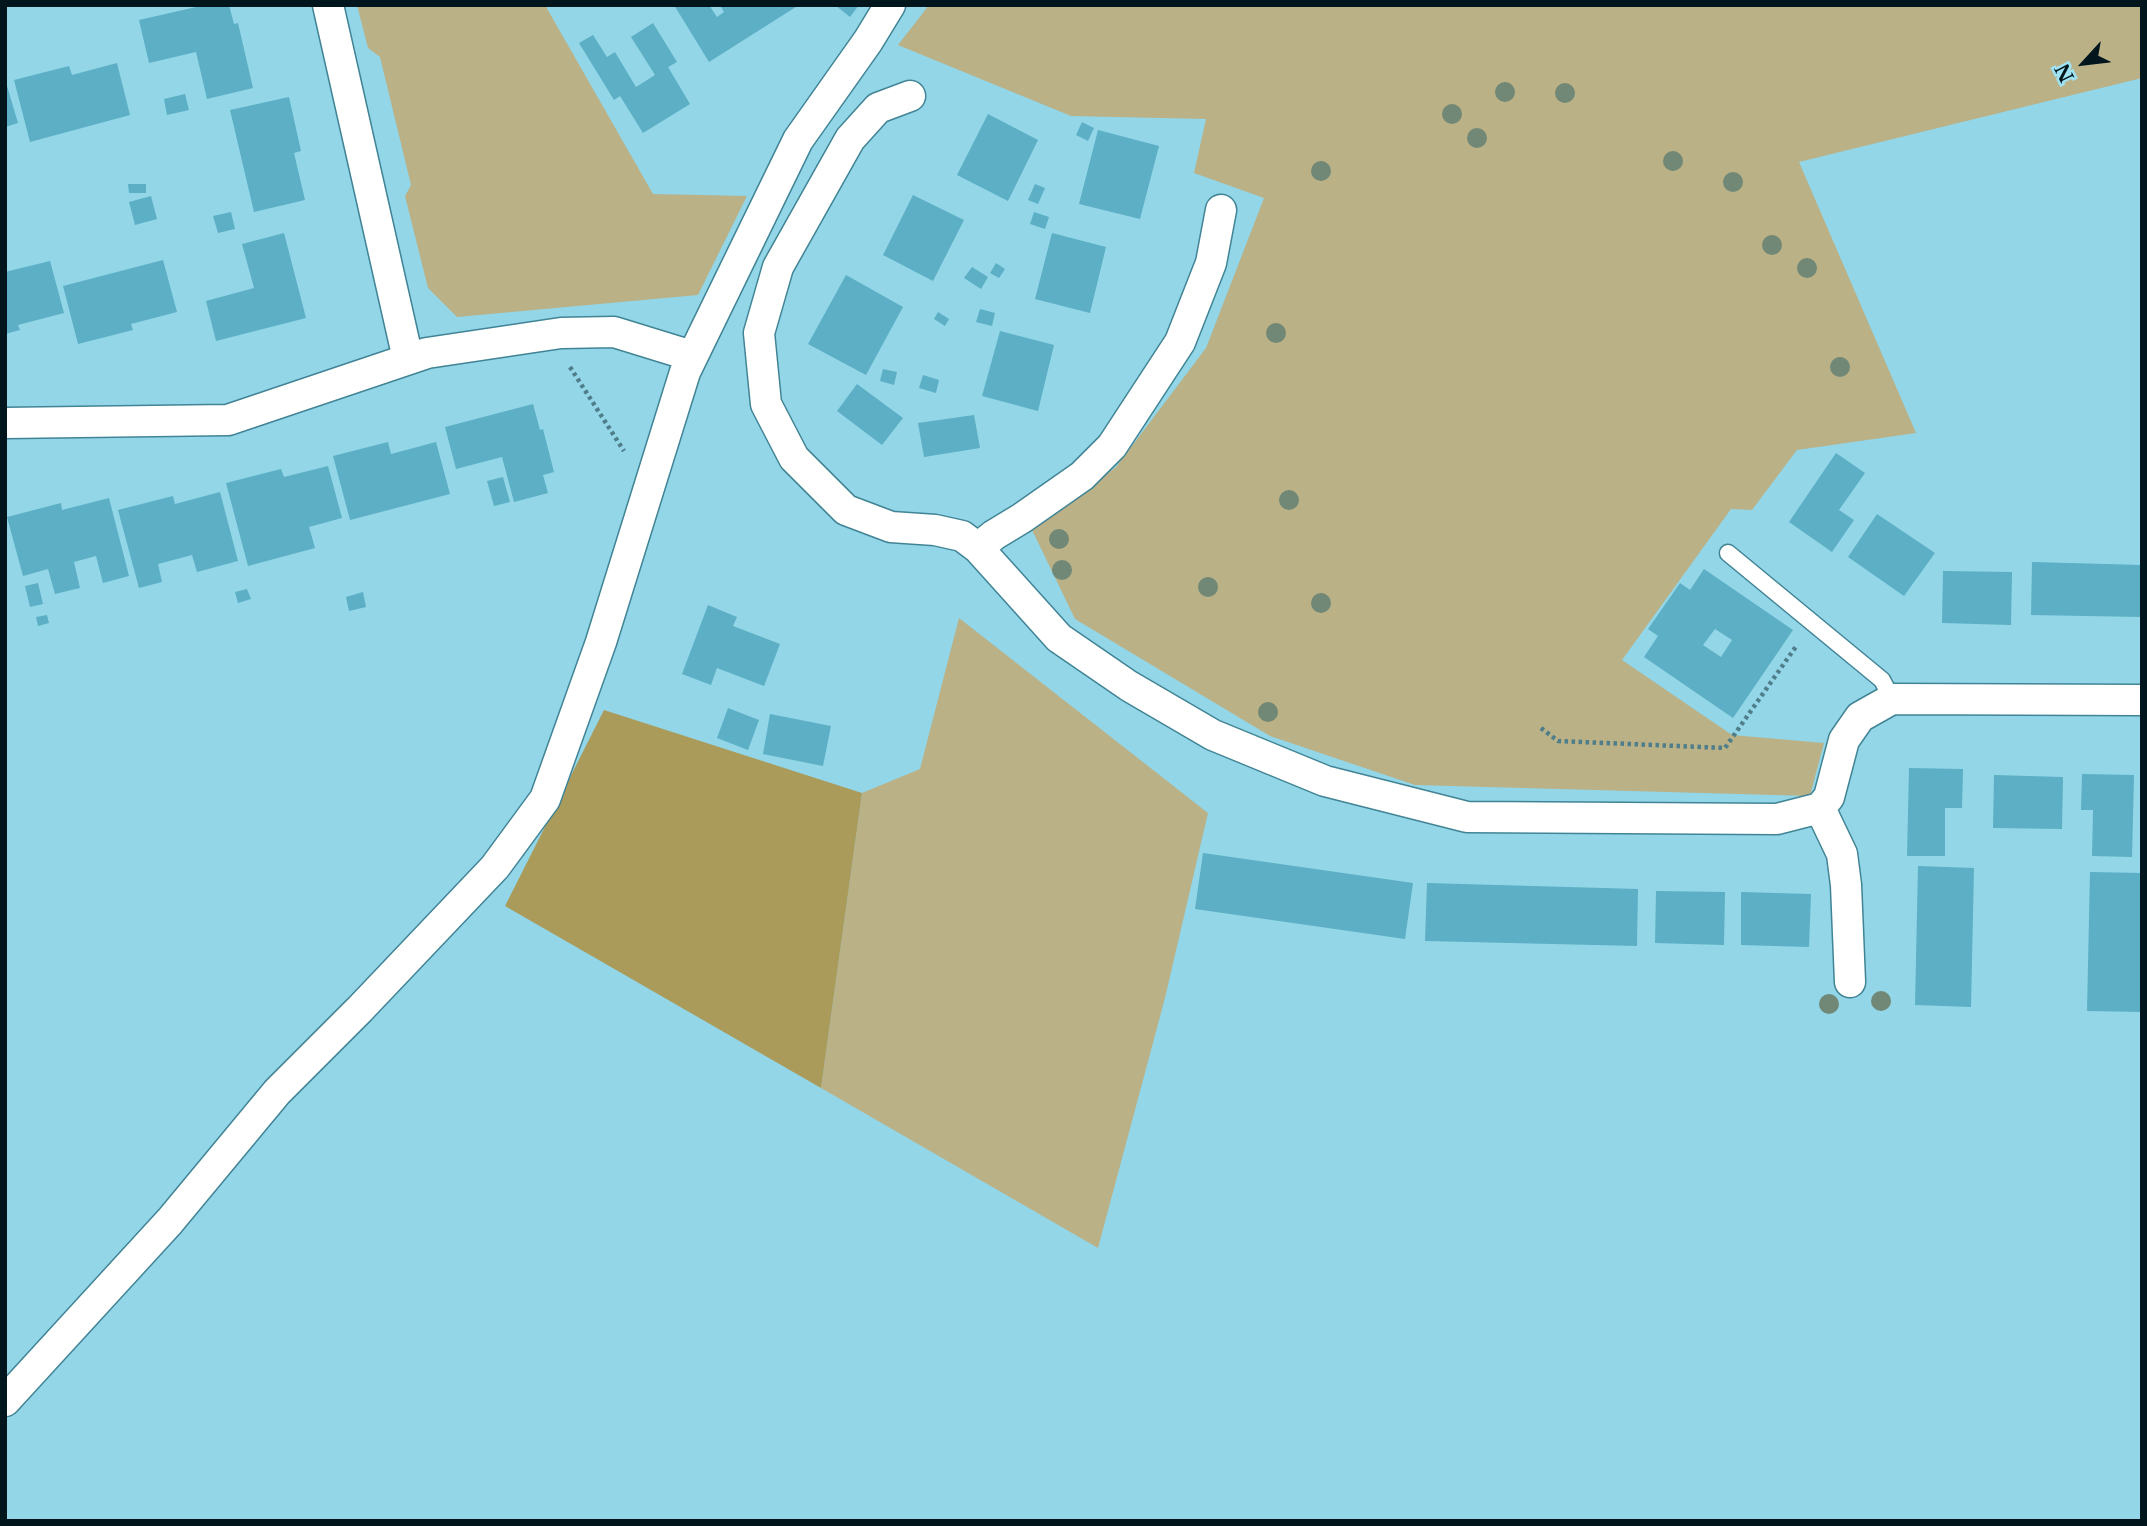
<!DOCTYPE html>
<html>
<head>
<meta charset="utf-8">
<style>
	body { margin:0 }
	#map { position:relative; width:2147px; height:1526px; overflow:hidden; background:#92d6e8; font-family:"Libre Baskerville",serif }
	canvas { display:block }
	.frame { position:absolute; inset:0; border:7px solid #00161c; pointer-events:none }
	.north { position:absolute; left:2049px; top:28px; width:70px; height:70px; -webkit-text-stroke:5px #9fe3f5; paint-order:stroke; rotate:243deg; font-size:19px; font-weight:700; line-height:28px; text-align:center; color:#00161c }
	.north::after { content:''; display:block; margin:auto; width:24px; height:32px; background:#00161c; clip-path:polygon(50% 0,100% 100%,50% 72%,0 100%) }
</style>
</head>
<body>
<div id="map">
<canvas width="2147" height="1526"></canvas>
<div class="frame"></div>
<div class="north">N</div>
</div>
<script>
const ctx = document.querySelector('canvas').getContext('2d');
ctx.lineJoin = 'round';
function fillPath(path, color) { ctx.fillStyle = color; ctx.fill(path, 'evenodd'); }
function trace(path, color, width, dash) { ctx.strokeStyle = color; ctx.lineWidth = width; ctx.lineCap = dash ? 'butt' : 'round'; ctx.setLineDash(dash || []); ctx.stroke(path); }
const green = new Path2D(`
	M357 5H545L653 194 747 196 698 295 457 317 428 288 405 196 411 185 380 57 368 48Z
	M929 5H2142V78L1799 162 1916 433 1797 450 1752 510 1731 509 1622 660 1732 735 1824 743 1810 796 1415 785 1270 736 1075 619 1032 530 1116 467 1206 348 1264 198 1194 173 1206 119 1071 116 898 45Z
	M959 618 1208 813 1165 998 1098 1248 821 1088 862 793 920 769Z`);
const forest = new Path2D(`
	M604 710 862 793 821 1088 505 906Z`);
const building = new Path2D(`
	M205 5H229L234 24 238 23 253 88 207 99 196 52 149 63 139 20Z
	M674 5H709L717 17 724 12 720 5H799L709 62Z
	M835 5H859L850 17Z
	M653 23 677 62 668 67 690 104 643 133 620 96 614 100 579 43 593 35 607 57 615 52 636 87 655 75 631 37Z
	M117 63 130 115 30 142 14 80 69 66 72 75Z
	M5 79 18 123 5 127Z
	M185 94 189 110 167 115 164 99Z
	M289 97 301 151 294 153 305 200 254 212 230 110Z
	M988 114 1038 140 1008 201 957 175Z
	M1082 122 1094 128 1088 141 1076 135Z
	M1098 130 1159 146 1140 219 1079 204Z
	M128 184H146V193H129Z
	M1035 184 1045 188 1038 204 1028 200Z
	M913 195 964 220 933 281 883 255Z
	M151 196 157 219 135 225 129 202Z
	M231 212 235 229 218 233 213 216Z
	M1034 212 1049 217 1045 229 1030 224Z
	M284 233 306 318 216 341 206 301 254 288 242 244Z
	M1052 233 1106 247 1090 313 1035 299Z
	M163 260 177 312 131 324 133 330 78 344 63 286Z
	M50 261 64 313 18 325 20 330 5 334V272Z
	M996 263 1005 269 999 278 990 273Z
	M972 267 988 277 981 289 964 278Z
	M846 275 903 307 866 375 808 344Z
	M980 309 995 313 992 326 976 322Z
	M938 312 949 319 945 326 934 319Z
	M1000 331 1054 345 1038 411 982 396Z
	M883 369 897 372 894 385 880 381Z
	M923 375 939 380 936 393 919 388Z
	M857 384 903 418 882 445 837 411Z
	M533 404 540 430 543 429 554 472 543 475 548 493 514 502 502 457 456 469 445 427Z
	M974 415 980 448 924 457 918 423Z
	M388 442 391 454 436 442 450 494 350 520 333 456Z
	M1836 453 1865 473 1839 510 1854 520 1832 552 1789 522Z
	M328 466 342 518 309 527 315 548 248 566 226 483 281 469 284 477Z
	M503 477 510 502 494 506 487 481Z
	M220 492 238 561 197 572 192 555 158 564 162 582 139 588 118 510 173 496 175 504Z
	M109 498 129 576 103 583 96 556 74 562 80 588 55 594 48 569 23 576 7 517 61 503 62 510Z
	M1877 514 1935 553 1904 596 1848 557Z
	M2032 562 2142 565V617L2031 615Z
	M1704 569 1793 630 1733 718 1644 657 1658 636 1648 629 1680 583 1690 590ZM1715 629 1732 640 1721 657 1703 645Z
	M1943 571 2012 572 2011 625 1942 623Z
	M38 583 43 604 30 607 25 586Z
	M247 589 251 599 238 603 235 592Z
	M363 592 366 607 349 611 346 597Z
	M708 605 737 617 733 626 780 644 764 686 717 668 711 685 682 674Z
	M47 615 49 623 38 626 36 617Z
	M728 708 759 720 748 750 717 738Z
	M770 714 831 726 823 766 763 754Z
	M1909 768 1963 769 1962 808H1945V856H1907Z
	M2082 774 2134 775 2132 857 2092 856 2093 810H2081Z
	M1994 775 2063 777 2062 829 1993 828Z
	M1203 853 1413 883 1405 939 1195 909Z
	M1918 866 1974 868 1971 1007 1915 1005Z
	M2090 872 2142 873V1012L2087 1011Z
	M1427 883 1638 889 1637 946 1425 941Z
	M1656 891 1725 892 1724 945 1655 943Z
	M1741 892 1811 894 1809 947 1741 945Z`);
const path = new Path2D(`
	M570 367 624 451
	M1541 728 1558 741 1725 748 1797 645`);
const service = new Path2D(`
	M1728 553 1882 680 1892 699`);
const minor = new Path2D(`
	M328 5 408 359
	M910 96 878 108 850 139 778 267 759 333 766 404 794 458 846 510 891 527 935 530 962 536 978 548 1059 638 1129 686 1213 735 1325 781 1467 817 1777 819 1820 808 1829 797 1844 740 1860 717 1892 699 2142 700
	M5 423 228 420 427 353 561 333 614 332 692 356
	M978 548 994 535 1022 518 1082 476 1112 446 1180 342 1211 263 1221 210
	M1820 808 1842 854 1846 885 1850 982
	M5 1401 170 1221 277 1092 360 1009 495 867 545 799 601 642 685 372 798 140 868 41 890 5`);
const trees = [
	[1505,92],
	[1565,93],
	[1452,114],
	[1477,138],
	[1673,161],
	[1321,171],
	[1733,182],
	[1772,245],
	[1807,268],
	[1276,333],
	[1840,367],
	[1289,500],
	[1059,539],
	[1062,570],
	[1208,587],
	[1321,603],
	[1268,712],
	[1881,1001],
	[1829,1004]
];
fillPath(green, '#bab187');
fillPath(forest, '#aa9b5b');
fillPath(building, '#5cafc4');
trace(service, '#418495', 19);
trace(minor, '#418495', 33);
trace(path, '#4f7e8a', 4.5, [3.5, 3.5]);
trace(service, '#fff', 16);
trace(minor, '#fff', 30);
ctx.fillStyle = '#708875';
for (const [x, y] of trees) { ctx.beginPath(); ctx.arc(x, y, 10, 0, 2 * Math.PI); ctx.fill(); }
</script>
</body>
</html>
